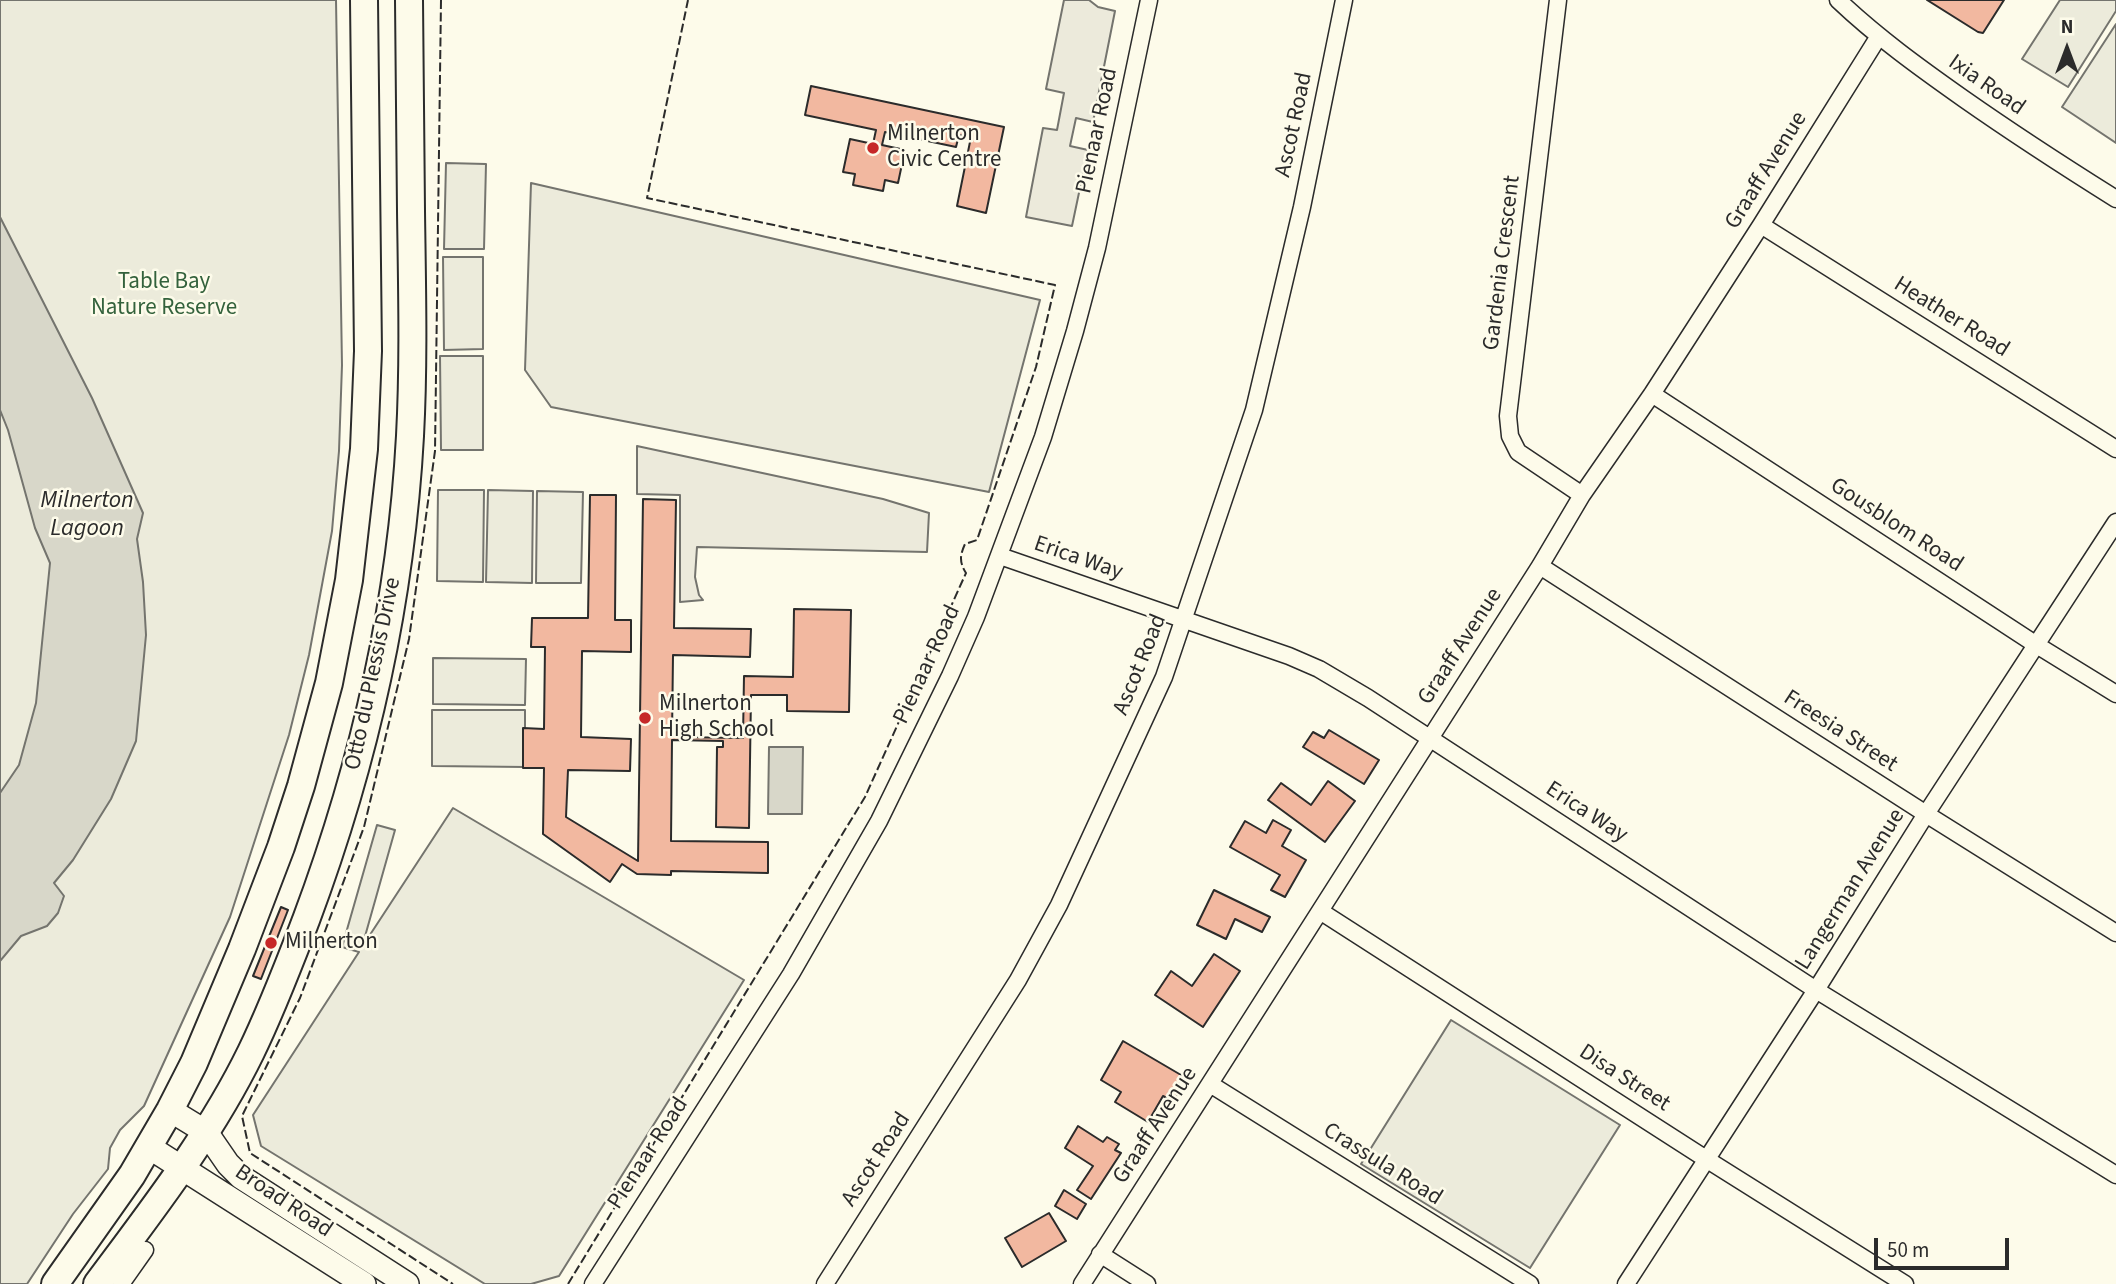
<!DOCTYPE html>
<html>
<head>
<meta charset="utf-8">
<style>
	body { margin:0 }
	#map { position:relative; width:2116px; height:1284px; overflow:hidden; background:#fdfbea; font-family:"Source Sans 3",sans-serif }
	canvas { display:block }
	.north { position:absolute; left:2032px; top:14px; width:70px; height:70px; -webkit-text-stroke:5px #fdfbea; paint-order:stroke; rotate:0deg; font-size:19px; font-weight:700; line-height:28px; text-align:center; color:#2b2b2b }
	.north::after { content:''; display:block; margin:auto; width:24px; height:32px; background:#2b2b2b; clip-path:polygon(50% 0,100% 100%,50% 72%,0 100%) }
	.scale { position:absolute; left:1874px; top:1238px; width:135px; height:32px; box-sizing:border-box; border:4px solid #2b2b2b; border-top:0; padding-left:9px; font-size:21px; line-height:24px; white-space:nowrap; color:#2b2b2b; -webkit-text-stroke:5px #fdfbea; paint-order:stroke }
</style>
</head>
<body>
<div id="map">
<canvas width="2116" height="1284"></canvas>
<div class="north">N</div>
<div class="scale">50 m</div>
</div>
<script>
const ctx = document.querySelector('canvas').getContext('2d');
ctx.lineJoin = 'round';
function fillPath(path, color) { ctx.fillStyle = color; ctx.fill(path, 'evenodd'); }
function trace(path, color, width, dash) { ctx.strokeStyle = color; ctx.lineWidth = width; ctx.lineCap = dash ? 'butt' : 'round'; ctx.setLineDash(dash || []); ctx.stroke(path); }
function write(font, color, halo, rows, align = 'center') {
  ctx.font = font + ' "Source Sans 3",sans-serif'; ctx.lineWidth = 5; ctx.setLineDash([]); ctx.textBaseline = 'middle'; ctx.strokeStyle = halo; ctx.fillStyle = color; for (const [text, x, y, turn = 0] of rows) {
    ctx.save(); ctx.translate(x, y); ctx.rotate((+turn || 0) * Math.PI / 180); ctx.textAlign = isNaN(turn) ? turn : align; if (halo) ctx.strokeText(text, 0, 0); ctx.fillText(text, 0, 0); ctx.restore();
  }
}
const green = new Path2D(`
	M0 0H336L342 365 339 451 332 531 309 655 289 735 230 917 144 1106 120 1130 110 1148 108 1169 73 1214 27 1284H0Z
	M2060 0H2116V11L2068 87 2022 59Z
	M2116 24V143L2062 107Z
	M446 163 486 164 484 249H444Z
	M531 183 1040 300 989 492 551 407 525 370Z
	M443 257H483V349L444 350Z
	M440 356H483V450H441Z
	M438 490H484L483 582 437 581Z
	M488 490 533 491 532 583 486 582Z
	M537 491 583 492 581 583H536Z
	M433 658 526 659 525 705 433 704Z
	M432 710H525V767L432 766Z
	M453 808 744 980 559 1276 531 1284H485L261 1146 253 1115 359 952 342 947 377 825 395 830 362 947Z
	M1451 1020 1620 1125 1530 1268 1361 1164Z`);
const parking = new Path2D(`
	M1064 0H1089L1098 7 1115 11 1093 122 1076 118 1070 146 1088 150 1072 226 1026 217 1043 128 1057 130 1064 93 1046 89Z
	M637 446 883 499 929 513 927 552 697 547 695 577 699 595 703 600 680 602V495L637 494Z`);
const water = new Path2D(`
	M0 217 92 398 143 513 137 539 143 582 146 635 136 741 111 799 73 860 54 883 64 896 58 913 47 926 21 936 0 961V793L19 765 36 703 50 563 35 528 8 430 0 410Z
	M769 747H803L802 814H768Z`);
const building = new Path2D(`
	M1927 0H2004L1983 33 1978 32Z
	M811 86 1004 127 986 213 957 206 971 137 959 135 956 147 885 132 882 145 905 150 898 183 885 180 883 191 853 185 855 174 843 172 850 139 873 144 876 130 805 115Z
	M590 495H616L615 620H631V652L582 651 581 737 631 739 630 771 568 770 566 817 638 861 643 499 676 500 674 628 751 629 750 657 673 655 672 737 743 738 744 676 793 677 794 609 851 610 849 712 787 711V695H751L749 828 716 827 717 747H723V741L672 740 671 841 768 842V873L671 871V875L637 874 622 864 610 882 543 834 544 768H523V728L544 729 545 647H531L532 618H588Z
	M1329 730 1379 760 1364 784 1303 747 1313 732 1324 738Z
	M1328 781 1355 801 1325 842 1268 800 1281 783 1311 805Z
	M1273 820 1291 830 1282 846 1306 860 1285 897 1271 890 1280 875 1230 847 1245 821 1266 833Z
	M1214 890 1270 917 1262 932 1235 919 1226 939 1197 925Z
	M281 907 288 910 261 979 253 976Z
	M1214 954 1240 971 1203 1027 1155 995 1171 971 1192 986Z
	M1123 1041 1181 1075 1175 1102 1163 1096 1148 1122 1115 1102 1121 1092 1101 1080Z
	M1078 1126 1103 1142 1107 1137 1119 1144 1115 1150 1121 1153 1091 1199 1077 1190 1093 1166 1065 1148Z
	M1064 1190 1086 1204 1077 1219 1055 1206Z
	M1049 1213 1066 1241 1022 1267 1005 1238Z`);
const street = new Path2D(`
	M1558 0 1508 416 1510 436 1518 452 1582 495
	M1838 0C1877 37 1920 68 1964 99 2014 134 2065 167 2116 199
	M1761 225 2116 449
	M1652 394 2035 644 2116 694
	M1000 556 1289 656 1319 669 1368 698 1816 990 2116 1175
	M1540 566 1926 814 2116 933
	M1320 911 1706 1159 1905 1284
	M1210 1084 1530 1284
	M1100 1254 1147 1284
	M121 1284 145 1250
	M593 1284 791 974 879 821 950 676 976 617 1043 437 1075 331 1097 248 1149 0
	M825 1284 1018 980 1059 905 1164 677 1254 410 1302 207 1344 0
	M1082 1284 1540 566 1582 495 1652 394 1761 225 1879 36
	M1626 1284 1816 990 1926 814 2116 522`);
const secondary = new Path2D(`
	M170 1110 206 1132 228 1164 241 1177 407 1284
	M149 1147 364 1284`);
const primary = new Path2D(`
	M55 1284 132 1175 170 1110 194 1063 242 949 281 847 301 786 329 683 349 580 364 449 368 351 364 0
	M97 1284C152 1210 210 1136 251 1052 272 1009 289 964 306 920 364 765 401 601 410 436 414 361 412 286 411 211 410 141 410 70 409 0`);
const fence = new Path2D(`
	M441 0 435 451 409 639 364 827 300 998 242 1116 250 1153 453 1284
	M568 1284 865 797 966 573C959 562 960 555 965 544L977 540 1036 367 1055 285 647 198 688 0`);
const markers = [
	[873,148,7,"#c62828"],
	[645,718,7,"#c62828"],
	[271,943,7,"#c62828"]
];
const streetNames = [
	["Ixia Road",1986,86,35],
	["Ascot Road",1295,125,-78],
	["Pienaar Road",1098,131,-78],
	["Graaff Avenue",1767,171,-58],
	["Gardenia Crescent",1503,263,-83],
	["Heather Road",1951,318,32],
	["Gousblom Road",1896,526,33],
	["Erica Way",1078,559,19],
	["Graaff Avenue",1461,647,-57],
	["Pienaar Road",928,665,-65],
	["Ascot Road",1141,665,-68],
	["Otto du Plessis Drive",374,674,-78],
	["Freesia Street",1840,732,33],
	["Erica Way",1586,813,33],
	["Langerman Avenue",1851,890,-58],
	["Disa Street",1624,1079,33],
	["Graaff Avenue",1156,1126,-57],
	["Pienaar Road",649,1154,-57],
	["Ascot Road",877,1160,-57],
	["Crassula Road",1382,1165,32],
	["Broad Road",283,1202,34]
];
const poiNames = [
	["Milnerton",887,135],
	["Civic Centre",887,161],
	["Milnerton",659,705],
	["High School",659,731],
	["Milnerton",285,943]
];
const parkNames = [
	["Table Bay",164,283],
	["Nature Reserve",164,309]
];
const waterNames = [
	["Milnerton",87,502],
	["Lagoon",87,530]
];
fillPath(green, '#ecebdb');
trace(green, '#74746e', 2);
fillPath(parking, '#eceadb');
trace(parking, '#74746e', 2);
fillPath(water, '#d8d7c9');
trace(water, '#74746e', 2);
fillPath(building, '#f2b8a0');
trace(building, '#2b2b2b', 2);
trace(street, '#2b2b2b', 19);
trace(secondary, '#2b2b2b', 26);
trace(primary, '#2b2b2b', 30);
trace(street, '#fdfbea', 16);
trace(secondary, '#fdfbea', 23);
trace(primary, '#fdfbea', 26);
trace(fence, '#2b2b2b', 2, [9, 3.5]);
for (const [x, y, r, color] of markers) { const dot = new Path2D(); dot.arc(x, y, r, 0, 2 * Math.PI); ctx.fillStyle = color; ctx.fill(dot); trace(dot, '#fdfbea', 2.5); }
write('23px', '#2b2b2b', '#fdfbea', streetNames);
write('23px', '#2b2b2b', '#fdfbea', poiNames, 'left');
write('23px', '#34623c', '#fdfbea', parkNames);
write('italic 24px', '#2b2b2b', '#fdfbea', waterNames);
</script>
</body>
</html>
